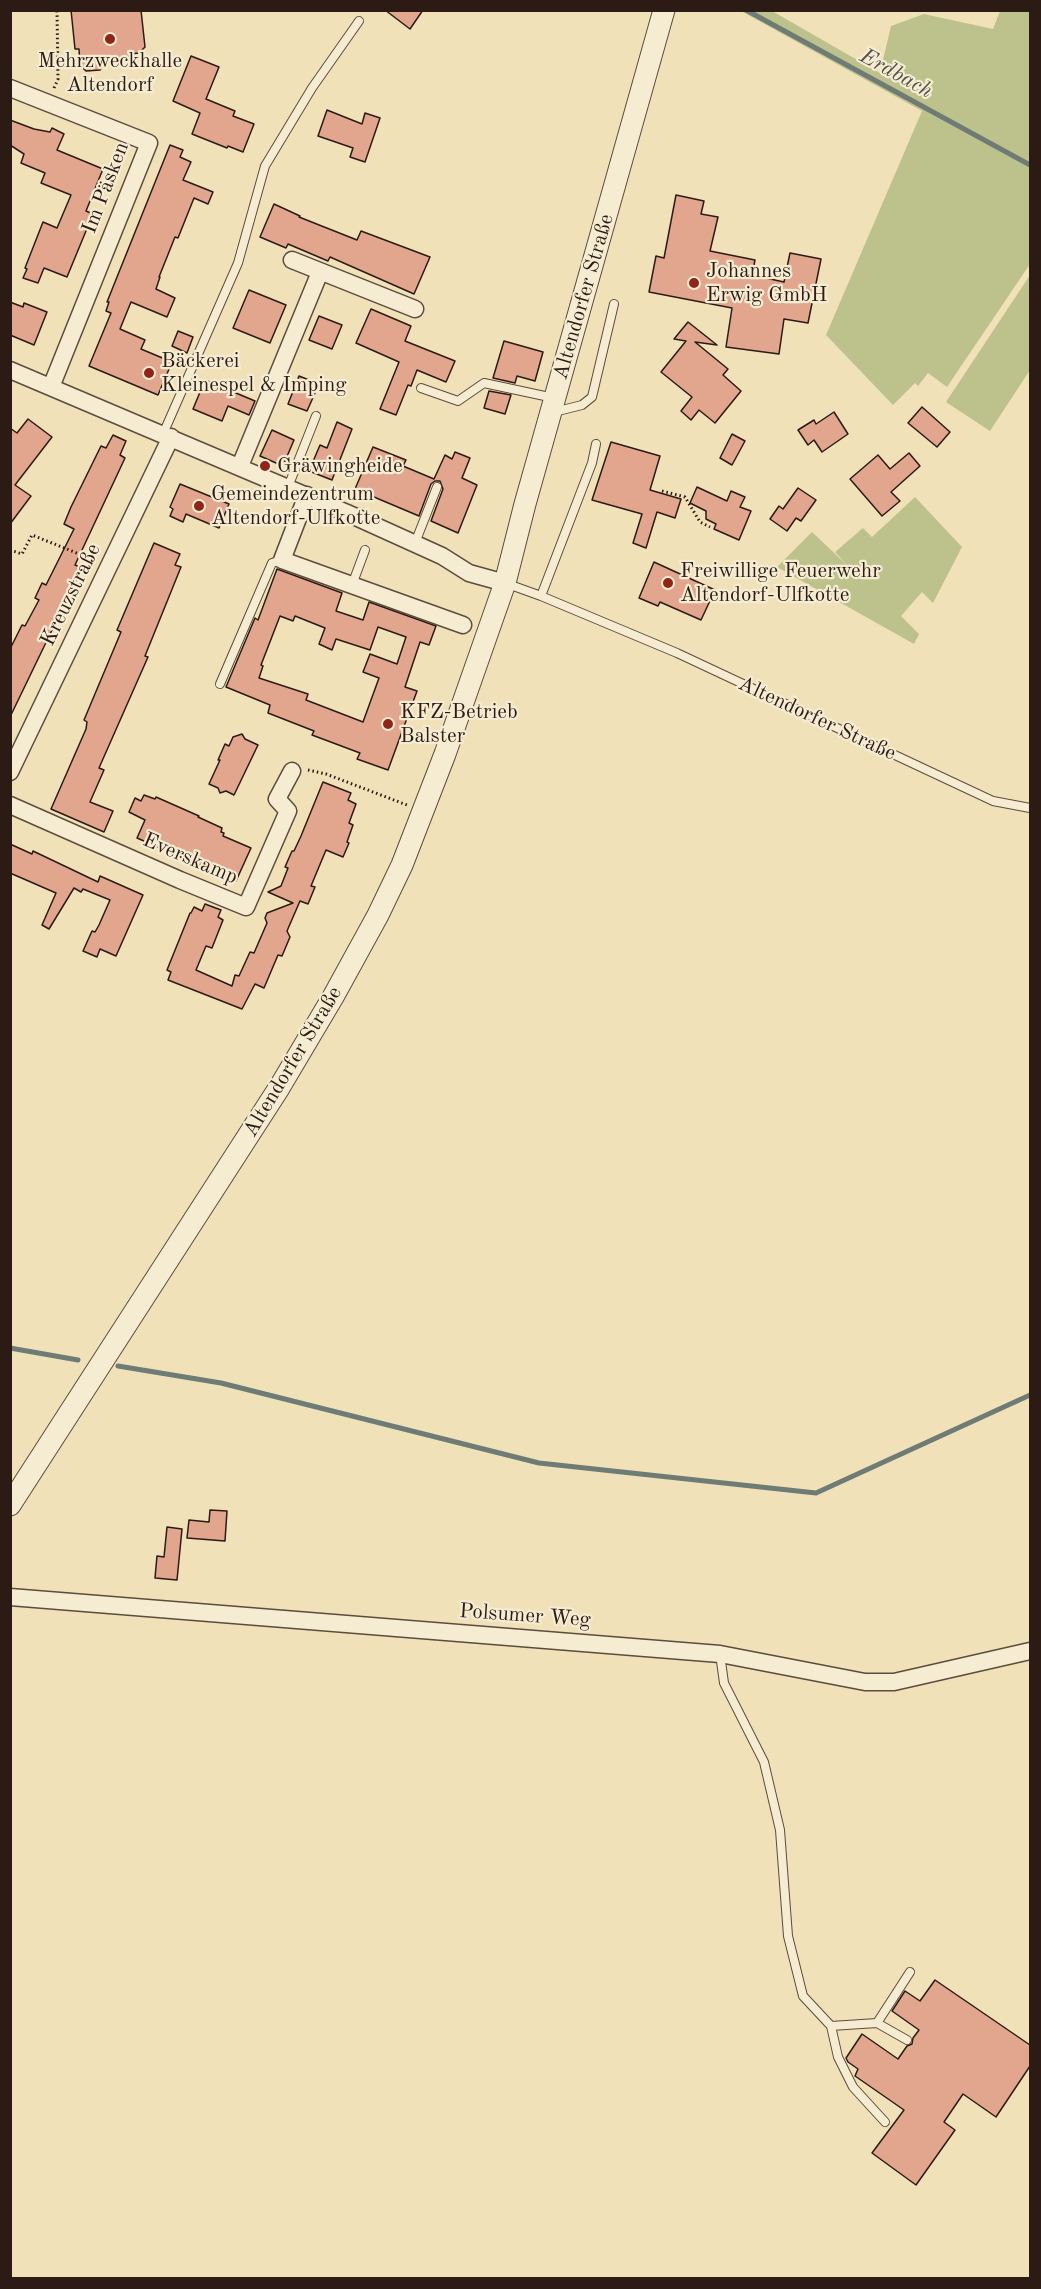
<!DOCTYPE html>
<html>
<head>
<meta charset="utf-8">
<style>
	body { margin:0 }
	#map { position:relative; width:1041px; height:2289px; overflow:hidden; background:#f0e1b9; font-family:"Old Standard TT",serif }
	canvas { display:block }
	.frame { position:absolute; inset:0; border:12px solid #2b1b14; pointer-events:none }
</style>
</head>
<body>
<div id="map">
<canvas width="1041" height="2289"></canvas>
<div class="frame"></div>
</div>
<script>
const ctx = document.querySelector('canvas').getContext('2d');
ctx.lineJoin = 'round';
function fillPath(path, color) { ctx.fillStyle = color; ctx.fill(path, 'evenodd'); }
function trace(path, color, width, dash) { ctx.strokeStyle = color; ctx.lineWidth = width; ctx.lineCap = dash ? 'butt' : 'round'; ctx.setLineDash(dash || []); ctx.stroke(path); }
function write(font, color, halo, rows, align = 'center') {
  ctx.font = font + ' "Old Standard TT",serif'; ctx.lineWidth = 4.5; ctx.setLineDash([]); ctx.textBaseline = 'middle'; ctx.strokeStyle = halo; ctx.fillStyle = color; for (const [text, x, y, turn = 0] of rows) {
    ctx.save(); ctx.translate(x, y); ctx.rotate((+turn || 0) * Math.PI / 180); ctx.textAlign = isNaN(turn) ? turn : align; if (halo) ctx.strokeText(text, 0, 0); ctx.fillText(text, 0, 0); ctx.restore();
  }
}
const green = new Path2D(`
	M741 11H772L880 73 891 26 924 14 993 29 1000 11H1030V264L947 387 928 373 918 386 915 383 893 405 826 335 922 111Z
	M1030 275V370L990 431 946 402Z
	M915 497 962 547 933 603 922 592 901 616 919 634 914 644 777 567 812 532 848 566 835 552 863 528 872 537Z`);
const stream = new Path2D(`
	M746 10 1030 165
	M10 1348 78 1360
	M118 1366 221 1383 539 1463 816 1493 1030 1395`);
const building = new Path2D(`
	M71 10H141L145 47 139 53 131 54 124 62H105L100 70 86 71 80 65 79 49H75Z
	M385 10H423L410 29Z
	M191 56 219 67 206 99 235 111 233 116 254 124 243 152 228 146 227 148 192 134 200 113 173 101Z
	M327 110 362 124 365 113 380 118 365 162 350 157 353 148 318 136Z
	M10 120 34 129 50 132 52 128 64 134 57 150 103 169 86 211 93 214 67 277 44 268 38 283 23 278 27 269 25 268 43 222 57 228 71 195 41 183 45 173 21 163 24 154 10 145Z
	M170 145 183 150 180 157 191 162 183 180 213 192 208 204 194 198 178 238 175 237 159 277H160L156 289 175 298 167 317 131 302 120 329 145 340 141 349 172 362 158 395 89 366 111 313 106 311 109 302H107Z
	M676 195 704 201 701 214 718 217 710 251 755 260 752 275 784 282 790 253 821 259 808 323 784 319 779 354 726 347 732 308 649 292 656 256 664 258Z
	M274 204 300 216 299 217 357 240 361 231 430 257 414 294 330 257 328 261 288 244 286 248 260 237Z
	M249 290 286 305 270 343 233 328Z
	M10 302 23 307 24 303 47 312 34 345 10 335Z
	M371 309 411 326 405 341 455 361 446 382 417 370 411 386 408 385 396 415 380 409 399 362 356 343Z
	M319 316 342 325 332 349 309 340Z
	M688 322 717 345 695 342 728 369 723 375 741 391 715 423 699 410 691 420 681 411 692 397 661 372 686 341 674 339Z
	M178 331 193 337 187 353 172 346Z
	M504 341 543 352 535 381 517 376 515 383 493 378Z
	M299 376 319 384 307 411 288 404Z
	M205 380 255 401 249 415 228 406 222 421 193 409Z
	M489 391 511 395 505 414 484 408Z
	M922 407 950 432 937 447 908 423Z
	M834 412 848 434 822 452 814 440 808 445 798 430 814 420 816 424Z
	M28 419 52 437 15 485 31 496 10 524V428L17 433Z
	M337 422 352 429 332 480 309 471 320 445 327 448Z
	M272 430 294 440 283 466 260 456Z
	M732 434 745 441 732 465 720 458Z
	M113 435 126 441 120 455 125 458 75 565 82 568 10 717V649L22 625 25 626 39 600 35 598 42 583 46 585 74 529 64 524 71 507 101 446 106 448Z
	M611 442 660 456 650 490 681 499 675 518 657 512 646 548 633 543 642 514 592 500Z
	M373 447 406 460 403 466 434 479 445 455 452 459 455 452 470 458 462 478 477 485 458 533 431 521 443 489 440 481H435L431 484 419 516 355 489Z
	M909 453 920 466 891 492 900 501 882 516 850 479 878 455 890 469Z
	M180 484 229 504 219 528 186 514 183 522 170 516 173 509 170 507Z
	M697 487 727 501 731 491 745 497 740 507 751 511 739 540 714 529 716 524 706 519V511L690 503Z
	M798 488 816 500 801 521 796 518 787 531 770 519 779 506 783 509Z
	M154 543 180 554 175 565 181 567 145 656 148 657 99 768 104 770 90 802 113 811 104 832 51 809 86 729 87 722 84 720 121 632 117 630Z
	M654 562 715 590 701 620 660 602 658 606 639 598Z
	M277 569 342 593 336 611 363 620 369 602 436 626 429 645 420 642 405 687 417 691 388 770 357 759 360 753 312 735 314 731 268 713 270 705 226 687 255 618 258 620ZM280 616 293 621 295 616 325 628 319 644 332 650 336 639 370 650 378 627 406 637 397 664 370 654 363 672 379 678 363 722 306 700 308 694 259 678 263 666 261 665Z
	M242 734 245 739 258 745 234 795 226 791 220 793 218 788 209 784 220 760H218L225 744 229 746 233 737Z
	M323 782 351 793 348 800 356 804 349 823 353 825 347 842 349 843 343 857 326 850 311 886 315 887 308 904 300 901 287 931 290 937 282 956 278 955 264 988 255 984 242 1009 168 980 171 972 167 970 190 913H191L194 907 202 911 205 904 221 910 218 917 223 920 212 948 206 946 196 970 232 986 235 975 239 976 250 952 254 953 267 923 265 918 267 913 293 903 268 892 281 886 288 868 285 867 292 851H294L301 836Z
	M144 795 155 799 156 797 199 816 198 817 222 828 221 832 224 833 223 836 251 848 236 881 137 838 145 820 129 812 135 798 141 801Z
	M10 844 32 854 33 851 98 882 100 876 143 895 116 956 100 949 97 957 83 951 92 931 95 932 99 925 110 900 83 889 81 892 74 888 49 929 42 925 56 893 10 873Z
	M210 1510 227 1511 225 1541 187 1538 189 1520 209 1522Z
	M167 1527 182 1529 177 1580 155 1578 157 1556 164 1557Z
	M935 1980 1030 2045V2066L996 2117 963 2094 944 2122 955 2130 916 2185 872 2153 904 2110 855 2076 858 2069 848 2062 846 2058 862 2034 898 2059 907 2046 912 2044 913 2038 919 2030 892 2011 905 1991 920 2001Z`);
const path = new Path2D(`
	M54 88 58 79 57 10
	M662 491 685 497 700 522 710 527
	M10 550 22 554 32 535 94 560
	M308 770 326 774 407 805`);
const service = new Path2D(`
	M421 388 458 401 484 383 554 398
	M554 412 582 405 592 397 614 304
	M163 434 238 263 265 166 312 88 359 21
	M288 487 316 416
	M415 543 437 487
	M505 583 541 596 677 653 993 801 1030 808
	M352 585 365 550
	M541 596 592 463 596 444
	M220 684 272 563 282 560
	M720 1654 724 1683 764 1762 780 1830 788 1936 803 1996 831 2026 838 2057 853 2087 885 2122
	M877 2023 910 1972
	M831 2026 877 2023 907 2040`);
const minor = new Path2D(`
	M10 88 149 143 51 387
	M292 260 415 309
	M10 370 347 513 442 556 469 573 505 583
	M240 466 320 272
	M307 495 282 560 463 625
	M10 772 171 437
	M10 805 180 880 246 907 288 811 277 799 292 771
	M10 1597 720 1654 865 1682H894L1030 1651`);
const tertiary = new Path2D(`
	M10 1505 279 1088 333 997 378 915 402 865 445 754 505 583 525 504 664 10`);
const markers = [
	[110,39,6,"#8f2418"],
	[694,283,6,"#8f2418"],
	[149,373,6,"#8f2418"],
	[265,466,6,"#8f2418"],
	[199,506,6,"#8f2418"],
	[668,583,6,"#8f2418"],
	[388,724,6,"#8f2418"]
];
const poiNames = [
	["Mehrzweckhalle",110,61,"center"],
	["Altendorf",110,85,"center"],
	["Johannes",706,271],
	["Erwig GmbH",706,295],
	["Bäckerei",161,361],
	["Kleinespel & Imping",161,385],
	["Gräwingheide",277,466],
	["Gemeindezentrum",211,494],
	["Altendorf-Ulfkotte",211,518],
	["Freiwillige Feuerwehr",680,571],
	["Altendorf-Ulfkotte",680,595],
	["KFZ-Betrieb",400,712],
	["Balster",400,736]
];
const streetNames = [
	["Im Päsken",106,188,-69],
	["Altendorfer Straße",584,297,-74],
	["Kreuzstraße",71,595,-64],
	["Altendorfer Straße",817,719,25],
	["Everskamp",190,859,23],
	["Altendorfer Straße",293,1062,-59],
	["Polsumer Weg",525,1616,4]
];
const waterNames = [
	["Erdbach",896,74,29]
];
fillPath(green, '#bdc28c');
trace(stream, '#6e7c75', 5);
fillPath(building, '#e2a58e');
trace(building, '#2b1b14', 1.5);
trace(service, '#5c4c3d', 10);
trace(minor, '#5c4c3d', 19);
trace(tertiary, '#5c4c3d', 23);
trace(path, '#2b1b14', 3, [1.5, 3]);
trace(service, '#f5ecd2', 8);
trace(minor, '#f5ecd2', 16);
trace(tertiary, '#f5ecd2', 21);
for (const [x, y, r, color] of markers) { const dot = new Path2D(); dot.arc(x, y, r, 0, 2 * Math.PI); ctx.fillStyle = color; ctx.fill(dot); trace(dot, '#f5ecd2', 2); }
write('21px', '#2b1b14', '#f5ecd2', poiNames, 'left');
write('21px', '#2b1b14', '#f5ecd2', streetNames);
write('italic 22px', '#52534c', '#f5ecd2', waterNames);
</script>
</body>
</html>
